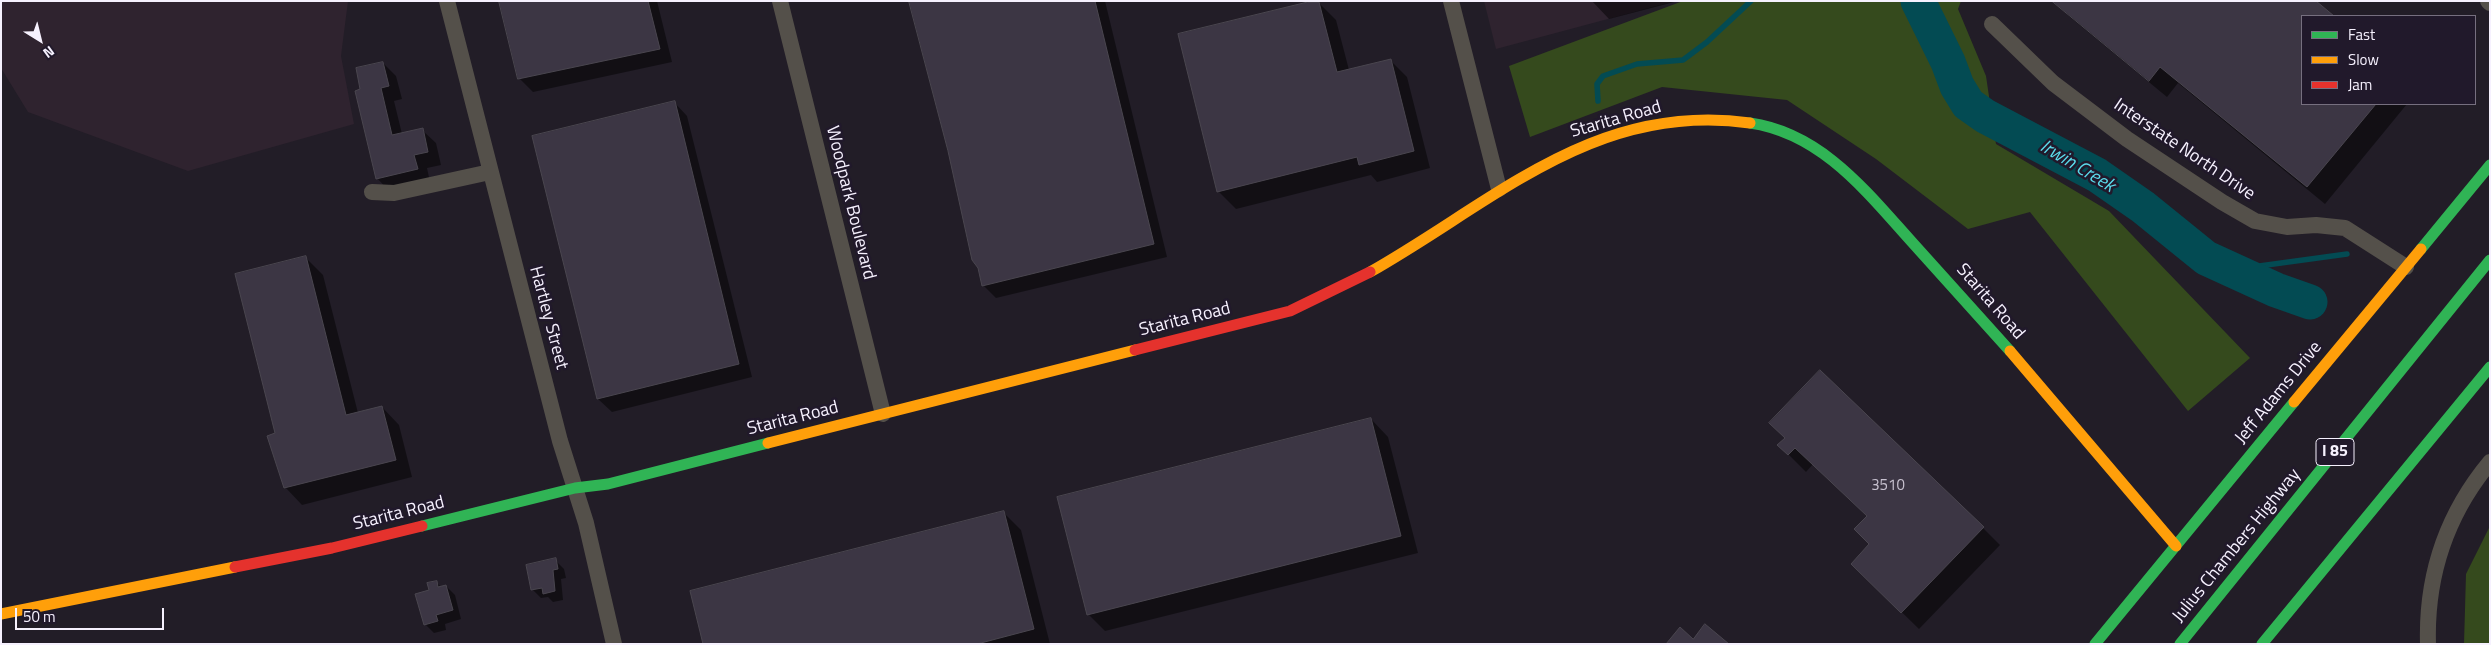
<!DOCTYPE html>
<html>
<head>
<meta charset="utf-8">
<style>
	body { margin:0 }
	#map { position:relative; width:2491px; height:645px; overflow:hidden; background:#221d27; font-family:"Titillium Web",sans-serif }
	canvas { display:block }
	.frame { position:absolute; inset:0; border:2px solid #f6f1fe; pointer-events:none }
	.legend { position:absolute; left:2301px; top:15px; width:175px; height:90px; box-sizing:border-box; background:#21192b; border:1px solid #766f7f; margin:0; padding:6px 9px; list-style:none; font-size:15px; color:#f6f1fe }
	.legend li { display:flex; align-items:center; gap:10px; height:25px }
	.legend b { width:25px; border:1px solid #766f7f }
	.north { position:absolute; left:15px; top:15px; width:50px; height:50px; -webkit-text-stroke:4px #21192b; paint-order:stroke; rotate:144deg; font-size:14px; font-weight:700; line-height:20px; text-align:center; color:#f6f1fe }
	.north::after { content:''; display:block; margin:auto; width:18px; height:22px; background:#f6f1fe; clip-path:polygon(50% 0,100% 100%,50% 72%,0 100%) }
	.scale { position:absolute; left:15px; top:608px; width:149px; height:22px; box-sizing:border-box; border:2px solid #f6f1fe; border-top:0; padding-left:6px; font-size:15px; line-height:18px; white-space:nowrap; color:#f6f1fe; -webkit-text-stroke:4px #21192b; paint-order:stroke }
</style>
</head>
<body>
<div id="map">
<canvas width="2491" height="645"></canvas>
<div class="frame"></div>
<ul class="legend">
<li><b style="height:6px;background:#30b455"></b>Fast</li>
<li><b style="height:6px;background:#ff9f0a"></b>Slow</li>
<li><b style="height:6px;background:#e5322d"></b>Jam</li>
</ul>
<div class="north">N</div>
<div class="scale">50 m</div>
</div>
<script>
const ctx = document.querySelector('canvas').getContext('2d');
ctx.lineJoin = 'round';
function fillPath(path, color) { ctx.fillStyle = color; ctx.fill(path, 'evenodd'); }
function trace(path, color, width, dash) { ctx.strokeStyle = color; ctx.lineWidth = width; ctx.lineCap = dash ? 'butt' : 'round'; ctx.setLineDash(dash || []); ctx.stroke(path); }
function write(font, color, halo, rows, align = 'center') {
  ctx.font = font + ' "Titillium Web",sans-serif'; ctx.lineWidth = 5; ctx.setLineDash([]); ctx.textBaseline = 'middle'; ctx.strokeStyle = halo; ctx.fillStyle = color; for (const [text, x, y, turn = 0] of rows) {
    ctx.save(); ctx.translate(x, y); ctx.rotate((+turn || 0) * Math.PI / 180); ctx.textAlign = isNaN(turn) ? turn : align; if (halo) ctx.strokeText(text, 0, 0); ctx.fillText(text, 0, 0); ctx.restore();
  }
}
const industrial = new Path2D(`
	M1 1H348L341 56 354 124 188 171 28 112 1 68Z
	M1484 1H1675L1496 49Z`);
const forest = new Path2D(`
	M1683 1H1961L1958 9 1986 76 1996 144 2109 211 2250 358 2188 411 2030 212 1968 229 1876 159 1787 100 1662 87 1530 137 1509 66Z
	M2490 526V644H2464L2466 574Z`);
const shadow = new Path2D(`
	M501 1H657L672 62 533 92 520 79Z
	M910 1H1105L1167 257 996 298 983 285Z
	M1592 1H1678L1609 19Z
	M2054 1H2314L2332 16H2302V104H2407L2325 204 2178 83 2167 97 2070 17Z
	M1319 3 1336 20 1349 70 1390 60 1407 77 1430 168 1377 182 1371 175 1236 209 1218 191Z
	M383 63 396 76 402 99 394 101 402 134 422 130 436 143 441 165 427 168 430 182 390 192 377 178 362 90Z
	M674 102 687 116 752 377 612 412 598 399 534 137Z
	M306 258 323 275 358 413 382 407 399 425 412 477 302 505 285 487 276 434Z
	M1371 419 1388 437 1418 553 1105 631 1088 614Z
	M1786 438 1983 528 2000 545 1919 629 1870 581 1871 545 1868 517 1813 464 1806 472 1779 445Z
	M1004 513 1021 530 1050 644H704Z
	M555 560 564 569 566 578 561 579 563 600 553 602 548 597 541 598 532 589Z
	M436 582 441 587 446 586 455 595 461 619 445 624 446 630 434 633 425 624 430 591Z`);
const stream = new Path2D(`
	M1598 101 1597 84 1603 76 1637 64 1683 60 1707 42 1751 1
	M2230 270 2347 254`);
const river = new Path2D(`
	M1918 1 1948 62 1957 86 1968 104 1985 116 2097 175 2143 207 2206 258 2276 290 2310 302`);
const building = new Path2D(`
	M499 1H648L660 49 518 79Z
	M909 1H1095L1154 244 982 286 978 268 972 260 948 151Z
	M2052 1H2316L2334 16H2302V104H2376L2307 187 2160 67 2149 81Z
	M1308 2H1319L1337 72 1391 59 1414 151 1359 165 1357 157 1217 192 1178 34Z
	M383 62 389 86 381 88 392 135 423 128 428 152 414 155 418 169 376 179 355 91 360 89 356 68Z
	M675 101 739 364 597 399 532 136Z
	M306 256 346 415 382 406 396 460 284 488 267 436 275 433 235 274Z
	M1820 370 1984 527 1901 613 1851 564 1869 544 1854 529 1867 516 1795 448 1788 455 1777 445 1785 438 1769 423Z
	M1371 418 1401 536 1087 615 1057 497Z
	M1004 511 1034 629 977 644H703L690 591Z
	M556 558 558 569 553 570 555 591 543 594 542 588 531 590 526 565Z
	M437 581 438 587 446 585 453 610 436 615 438 621 424 625 415 594 429 590 427 583Z
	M1705 624 1729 644H1666L1680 627 1693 639Z`);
const street = new Path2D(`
	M447 1 560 441 586 523 614 644
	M780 1 883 414
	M1451 1 1499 189
	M2488 1 2490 3
	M1992 24 2053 83 2127 139 2222 202 2255 221 2287 227 2316 225 2345 228 2406 267
	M372 192 394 193 490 172
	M2428 644C2426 576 2446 515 2490 462`);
const fast = new Path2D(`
	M1750 123C1821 133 1866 191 1911 241 1944 278 1977 314 2010 351
	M2421 249 2490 165
	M422 526 575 488 608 484 768 443
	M2095 644 2294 402
	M2180 644 2490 260
	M2262 644 2490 367`);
const slow = new Path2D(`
	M1370 272C1494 202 1595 101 1750 123
	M2010 351 2176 546
	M2294 402 2421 249
	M768 443 1135 350
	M1 614 235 567`);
const jam = new Path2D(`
	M1135 350 1290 311 1370 272
	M235 567 332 548 422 526`);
const numberNames = [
	["3510",1888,486]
];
const shields = [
	[2335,452,38]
];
const shieldNames = [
	["I 85",2335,452]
];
const streetNames = [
	["Starita Road",1616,120,-16],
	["Interstate North Drive",2184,150,34],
	["Woodpark Boulevard",850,203,76],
	["Starita Road",1990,302,49],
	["Hartley Street",548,318,75],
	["Starita Road",1185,320,-14],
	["Jeff Adams Drive",2279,393,-51],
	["Starita Road",793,419,-14],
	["Starita Road",399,514,-14],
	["Julius Chambers Highway",2237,546,-51]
];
const waterNames = [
	["Irwin Creek",2077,167,31]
];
fillPath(industrial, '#2f232f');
fillPath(forest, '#354a1d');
fillPath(shadow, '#0007');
trace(stream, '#034b53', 5.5);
trace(river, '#034b53', 35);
fillPath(building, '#3c3644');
trace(building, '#4a464f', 1);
trace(street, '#54504a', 16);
trace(fast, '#30b455', 11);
trace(slow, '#ff9f0a', 11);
trace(jam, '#e5322d', 11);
write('15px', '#c8c2d0', null, numberNames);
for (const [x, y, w] of shields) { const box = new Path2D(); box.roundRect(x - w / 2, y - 13.5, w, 27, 4); ctx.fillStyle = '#21192b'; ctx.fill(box); trace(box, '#f6f1fe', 1); }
write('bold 16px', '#f6f1fe', null, shieldNames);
write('18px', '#f6f1fe', '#21192b', streetNames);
write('italic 19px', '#5bdbeb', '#21192b', waterNames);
</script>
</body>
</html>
